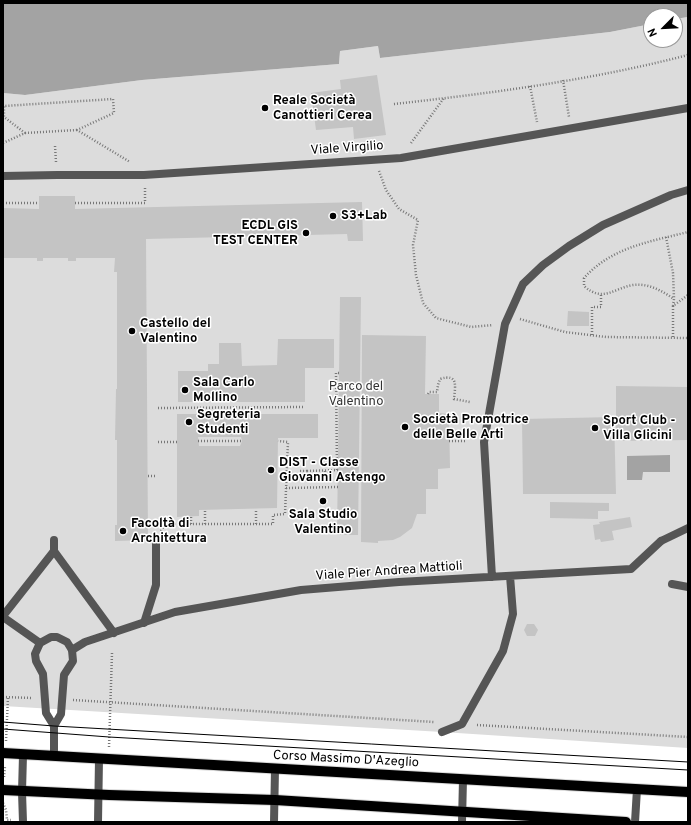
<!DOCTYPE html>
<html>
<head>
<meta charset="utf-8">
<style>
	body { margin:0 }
	#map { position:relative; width:691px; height:825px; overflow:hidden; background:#fff; font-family:Overpass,sans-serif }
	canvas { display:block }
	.frame { position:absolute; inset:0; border:4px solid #000; pointer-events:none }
	.north { position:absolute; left:643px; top:8px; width:40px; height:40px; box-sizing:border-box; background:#fff; border:1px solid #999; border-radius:50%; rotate:246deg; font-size:11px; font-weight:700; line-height:16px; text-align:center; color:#000 }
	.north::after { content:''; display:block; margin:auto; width:14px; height:18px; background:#000; clip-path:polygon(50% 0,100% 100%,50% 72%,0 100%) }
</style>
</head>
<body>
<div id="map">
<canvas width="691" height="825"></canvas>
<div class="frame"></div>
<div class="north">N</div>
</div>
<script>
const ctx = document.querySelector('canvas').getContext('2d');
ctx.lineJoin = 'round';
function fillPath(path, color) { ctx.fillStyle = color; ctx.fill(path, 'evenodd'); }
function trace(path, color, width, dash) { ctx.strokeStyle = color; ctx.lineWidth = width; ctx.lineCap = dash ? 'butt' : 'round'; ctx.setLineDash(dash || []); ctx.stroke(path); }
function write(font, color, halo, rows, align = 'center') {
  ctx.font = font + ' Overpass,sans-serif'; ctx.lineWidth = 3; ctx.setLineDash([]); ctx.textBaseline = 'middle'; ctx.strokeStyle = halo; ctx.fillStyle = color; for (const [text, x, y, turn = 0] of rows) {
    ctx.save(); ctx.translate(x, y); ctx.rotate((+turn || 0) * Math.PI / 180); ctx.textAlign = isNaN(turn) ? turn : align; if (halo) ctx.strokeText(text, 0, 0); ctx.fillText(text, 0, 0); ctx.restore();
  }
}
const green = new Path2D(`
	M688 17V748L442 732 3 706V93L25 95 142 80 339 64 340 51 378 46 380 58 610 32 651 24V40H675V19Z`);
const water = new Path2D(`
	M3 3H688V17L675 19V16H651V24L610 32 380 58 378 46 340 51 339 64 142 80 25 95 3 93Z
	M670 455V472H643L642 480H627V456Z`);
const building = new Path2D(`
	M377 75 386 135 354 139 353 127 316 130 311 93 341 89 340 80Z
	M39 196H75V209L362 202 363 241H348L347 234 146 239 148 540 115 541V525H117V440H115L116 389H117V272H114L115 258H76V261H68V258H43V261H37V258H3V208L39 209Z
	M340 297H361L358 535H337Z
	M568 311 589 312V326H567Z
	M362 335 426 336 425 394H439V413L449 414 450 468 438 469V489H426V514H417L412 528 400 537 393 540 378 541V543L361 542Z
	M278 339H334V368H305V402H178V371H208V364H219V343H241L242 366 277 365Z
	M616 386 687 387V440L616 441Z
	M177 414H318V438H278L277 508 199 510V516L177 517ZM198 437H241L242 441 240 446H199Z
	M614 417 616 494H523L522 419Z
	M550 502 609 503V511H598V519L550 518Z
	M630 517 632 527 612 531 614 540 601 542 600 539 595 540 593 525 600 524 599 522Z
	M527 624H534L538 630 535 636H527L524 630Z`);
const path = new Path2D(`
	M563 80 569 117
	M530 86 537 122
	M394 104C493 93 592 80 688 55
	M25 133 77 130
	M3 143 25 133 4 117V106L113 99 114 113 77 130 130 162
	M411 143 444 98
	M55 146 56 162
	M379 171 386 190 399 209 418 220 413 245 416 275 423 303 436 318 471 327 493 325
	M3 203H39
	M75 203H145V186
	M666 237 673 273 674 298
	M673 306 674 299C662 291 649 283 633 285 614 288 603 303 584 286V278C612 247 649 242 688 232
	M520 319 565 332 606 337 688 338
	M592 335V307H601V294
	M673 337V306L688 295
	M428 394 429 392H437L438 385 440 379C459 373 455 387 454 399L470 402
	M158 408 304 407
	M198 441H242
	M449 441H466
	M158 442H177
	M337 470 336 373H339
	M307 471 338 470
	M325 471V481
	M148 476H157
	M287 479H306L307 471H299
	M286 488 338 487
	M191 517V524
	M205 524H273V515L285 514 288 442 278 441
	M256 524V509
	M161 531 165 524H205V510
	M3 697 32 698
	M73 700 434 722
	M477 725 688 737
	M6 741 8 697
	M109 747 112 653
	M4 777 5 766
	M3 803 6 810 7 820H11`);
const lane = new Path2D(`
	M661 541 688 528
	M672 584 688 587
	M144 623 156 585V540
	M54 726 46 713 43 674 36 661 35 654 40 643 51 637H57L67 642 72 650 73 661 64 675 61 714 54 726V756`);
const street = new Path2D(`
	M3 176 57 175H144L401 158 688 108
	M54 551V540
	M492 577 484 442 505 324 523 284 543 265 569 246 603 225 671 195 688 190
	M3 616 54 551 114 633
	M3 617 40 643
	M72 650 85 642 175 612 301 590 399 582 631 569 661 541
	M442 732 462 724 503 651 513 614 510 576
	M23 822 22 792 23 755
	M98 822 99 759
	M274 822 275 769
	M462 822 463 779
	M635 822 637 789`);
const primary = new Path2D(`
	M3 753 688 792
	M3 790 109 795 275 800 626 822`);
const tram = new Path2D(`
	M3 722 54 726 688 762
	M3 729 109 737 688 770`);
const markers = [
	[265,108,4,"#000"],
	[333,216,4,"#000"],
	[306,233,4,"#000"],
	[132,331,4,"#000"],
	[185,390,4,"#000"],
	[189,422,4,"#000"],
	[405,427,4,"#000"],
	[595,428,4,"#000"],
	[271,470,4,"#000"],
	[323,501,4,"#000"],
	[123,531,4,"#000"]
];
const poiNames = [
	["Reale Società",273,101],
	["Canottieri Cerea",273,116],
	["S3+Lab",341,216],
	["ECDL GIS",298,226,"right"],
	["TEST CENTER",298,241,"right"],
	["Castello del",140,324],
	["Valentino",140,339],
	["Sala Carlo",193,383],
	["Mollino",193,398],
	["Segreteria",197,415],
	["Studenti",197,430],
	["Società Promotrice",413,420],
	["delle Belle Arti",413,435],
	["Sport Club -",603,421],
	["Villa Glicini",603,436],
	["DIST - Classe",279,463],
	["Giovanni Astengo",279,478],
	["Sala Studio",323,515,"center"],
	["Valentino",323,530,"center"],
	["Facoltà di",131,524],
	["Architettura",131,539]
];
const streetNames = [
	["Viale Virgilio",347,149,-4],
	["Viale Pier Andrea Mattioli",389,572,-4],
	["Corso Massimo D'Azeglio",346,760,3]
];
const parkNames = [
	["Parco del",356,387],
	["Valentino",356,402]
];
fillPath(green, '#dcdcdc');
fillPath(water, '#a3a3a3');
fillPath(building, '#c4c4c4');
trace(primary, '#dbdbdb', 12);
trace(path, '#777', 2.5, [1, 2]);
trace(lane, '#555', 8);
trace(street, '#555', 8);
trace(primary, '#000', 10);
trace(tram, '#000', 1);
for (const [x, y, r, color] of markers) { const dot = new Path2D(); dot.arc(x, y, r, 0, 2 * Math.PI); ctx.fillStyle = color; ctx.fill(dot); trace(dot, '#fff', 1.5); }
write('bold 13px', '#000', '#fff', poiNames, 'left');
write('13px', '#000', '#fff', streetNames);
write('13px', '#333', '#fff', parkNames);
</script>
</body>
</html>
